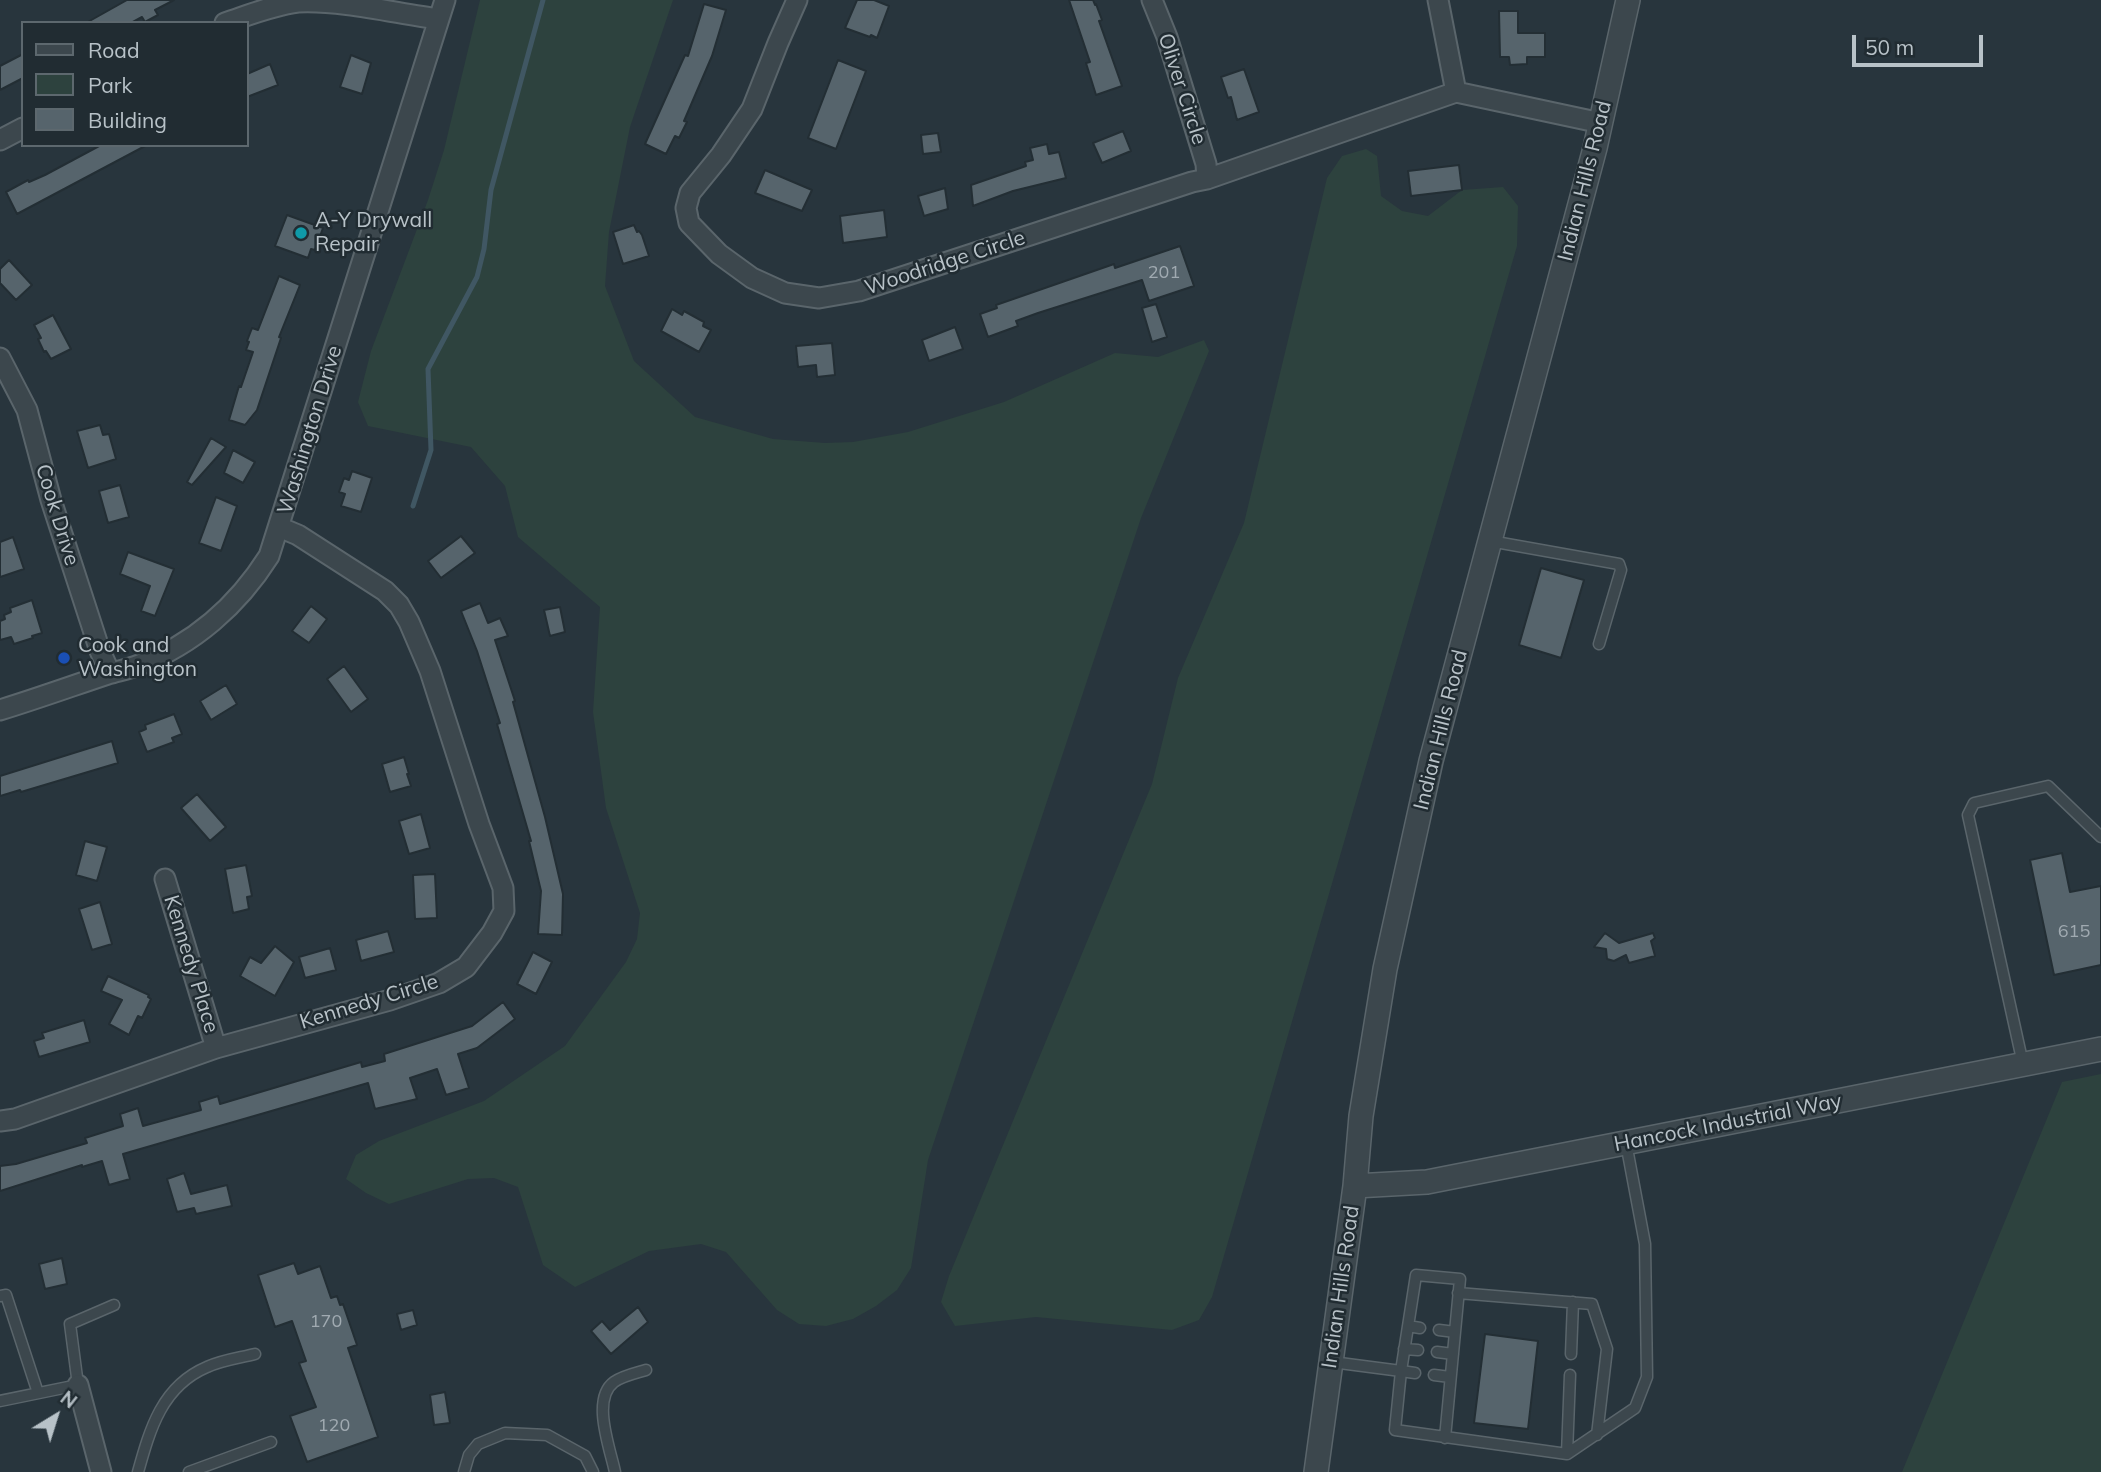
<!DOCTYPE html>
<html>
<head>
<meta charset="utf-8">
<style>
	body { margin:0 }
	#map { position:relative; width:2101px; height:1472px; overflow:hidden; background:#28353d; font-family:Mulish,sans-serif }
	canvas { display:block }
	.legend { position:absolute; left:21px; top:21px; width:228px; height:126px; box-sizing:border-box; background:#212c32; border:2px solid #5d686e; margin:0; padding:9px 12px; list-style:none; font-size:21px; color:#b8c2c8 }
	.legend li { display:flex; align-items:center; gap:14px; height:35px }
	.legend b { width:35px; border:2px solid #5d686e }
	.north { position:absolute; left:21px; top:1381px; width:70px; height:70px; -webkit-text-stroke:5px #212c32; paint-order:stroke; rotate:38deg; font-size:19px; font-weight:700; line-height:28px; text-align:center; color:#b8c2c8 }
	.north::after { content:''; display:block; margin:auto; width:24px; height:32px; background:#b8c2c8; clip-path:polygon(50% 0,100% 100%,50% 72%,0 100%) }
	.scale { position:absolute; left:1852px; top:35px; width:131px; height:32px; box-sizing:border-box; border:4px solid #b8c2c8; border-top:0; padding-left:9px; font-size:21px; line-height:24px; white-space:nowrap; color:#b8c2c8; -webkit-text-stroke:5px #212c32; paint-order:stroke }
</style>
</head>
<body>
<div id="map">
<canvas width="2101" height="1472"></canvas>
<ul class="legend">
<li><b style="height:9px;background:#3c474d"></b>Road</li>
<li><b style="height:19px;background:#2d423e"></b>Park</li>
<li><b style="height:19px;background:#56646c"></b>Building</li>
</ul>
<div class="north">N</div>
<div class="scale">50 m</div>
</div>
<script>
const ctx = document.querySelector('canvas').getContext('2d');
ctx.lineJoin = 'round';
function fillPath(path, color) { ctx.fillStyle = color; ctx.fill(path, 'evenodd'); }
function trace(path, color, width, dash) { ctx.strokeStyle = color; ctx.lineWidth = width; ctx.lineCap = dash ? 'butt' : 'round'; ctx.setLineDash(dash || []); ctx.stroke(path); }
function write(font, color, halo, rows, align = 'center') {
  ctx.font = font + ' Mulish,sans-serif'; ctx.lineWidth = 5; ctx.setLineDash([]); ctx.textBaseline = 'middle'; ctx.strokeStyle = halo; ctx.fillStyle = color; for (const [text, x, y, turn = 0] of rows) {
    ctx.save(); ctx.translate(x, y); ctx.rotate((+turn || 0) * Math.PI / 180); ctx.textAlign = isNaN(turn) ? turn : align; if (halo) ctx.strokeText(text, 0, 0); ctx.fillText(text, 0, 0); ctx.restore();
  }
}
const green = new Path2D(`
	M480 0H673L630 127 609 232 605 286 634 361 695 417 773 439 825 443 853 442 908 432 1004 402 1115 353 1158 357 1204 340 1209 351 1141 518 928 1160 911 1268 897 1290 876 1306 853 1319 826 1326 799 1324 777 1310 726 1252 701 1244 649 1251 575 1287 543 1265 518 1187 494 1178 468 1179 389 1204 366 1193 346 1179 356 1155 379 1141 484 1101 565 1046 626 962 637 939 640 913 606 808 593 712 600 607 518 537 505 486 471 447 368 426 358 402 371 351 428 200 444 150Z
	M1366 149 1377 156 1381 196 1402 211 1428 216 1462 190 1503 187 1518 206 1517 246 1212 1297 1199 1320 1172 1330 1036 1317 955 1326 941 1302 949 1276 1152 784 1178 678 1244 523 1327 178 1342 156Z
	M2101 1074V1472H1902L2062 1082Z`);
const stream = new Path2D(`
	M413 506 431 450 428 369 477 277 484 249 491 190 543 0`);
const building = new Path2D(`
	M127 0H174L155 10 158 15 145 22 142 17 131 23H86Z
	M857 0H874L889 6 877 38 871 35 870 37 845 28Z
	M1069 0H1093L1095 5 1096 4 1102 20 1099 21 1122 86 1096 95 1086 63 1090 62Z
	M704 4 726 10 712 56 684 121 687 122 679 138 675 136 666 154 645 144 685 55 688 56Z
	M1499 11H1518V33H1545V57H1527V64L1510 65 1509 57H1500Z
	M23 54V78L0 90V66Z
	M351 55 371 63 362 94 340 87Z
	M838 60 866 71 836 149 808 138Z
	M270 64 278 85 247 97V74Z
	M1244 69 1259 112 1237 120 1231 97 1228 98 1221 77Z
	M1123 131 1131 151 1102 163 1093 143Z
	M938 133 941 152 923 154 921 135Z
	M1047 144 1049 154 1059 152 1066 178 1013 191 973 206 971 185 1026 166 1025 162 1033 160 1030 148Z
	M101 145H147L17 214 6 192 28 180 29 182 45 175Z
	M1459 165 1462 190 1411 196 1408 171Z
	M765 170 812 190 802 211 755 193Z
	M945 188 948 209 924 216 918 196Z
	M884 210 887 237 843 243 840 216Z
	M287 215 323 228 315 250 311 249 308 258 275 246Z
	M634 225 637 232 639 231 642 235 649 256 623 264 613 232Z
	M1180 246 1194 286 1149 301 1142 280 1038 313 1016 321 1018 326 988 337 980 314 997 308 996 305 1114 264 1115 268Z
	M9 260 32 285 16 300 0 283V269Z
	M279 276 300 285 279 337 281 338 257 410 245 425 229 420 239 386 241 387 253 352 246 350 249 342 247 341 252 328 258 330Z
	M1156 304 1167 337 1152 342 1142 308Z
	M672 309 682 315 684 311 704 322 703 326 711 330 699 352 661 331Z
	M53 315 71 349 51 359 46 351 44 352 38 339 41 338 34 325Z
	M955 327 963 349 929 361 922 340Z
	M832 343 835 375 817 377 816 365 798 367 796 346Z
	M100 425 103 435 109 434 116 459 88 468 77 431Z
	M211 438 226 447 192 485 187 482Z
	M233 450 255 462 243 483 224 473Z
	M352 471 372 478 361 512 341 506 345 494 339 492 344 478 349 480Z
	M120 485 129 517 108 523 99 491Z
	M216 497 237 506 221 551 199 543Z
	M461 536 475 553 441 578 428 561Z
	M13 537 24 569 0 577V542Z
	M128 552 174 569 155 616 141 611 150 586 120 574Z
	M1541 568 1584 580 1561 658 1519 645Z
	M32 600 42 633 32 636 33 638 14 644 11 637 0 640V621L5 619 4 615 11 612 10 608Z
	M480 603 488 623 500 618 508 636 495 640 515 701 513 702 545 817 563 894 562 935 538 934 541 891 529 841H531L497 724 500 723 477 651 461 611Z
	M311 606 327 619 309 643 292 631Z
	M560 607 565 632 550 636 544 610Z
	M344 666 368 699 351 712 327 679Z
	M226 685 237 704 211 720 200 701Z
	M174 714 182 734 172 738 174 742 147 752 139 732 146 729 145 725Z
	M112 741 118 763 21 792 20 790 0 796V776Z
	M404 757 409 774H407L411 786 390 792 382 764Z
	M197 794 226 827 210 841 181 808Z
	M421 814 430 848 409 854 399 821Z
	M85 841 107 847 97 881 76 875Z
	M2062 853 2070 892 2101 886V965L2054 975 2030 860Z
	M246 865 252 896 247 897 249 909 233 913 225 869Z
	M435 874 437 918 415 919 413 875Z
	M100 902 112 944 92 950 79 909Z
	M388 931 394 952 361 961 356 940Z
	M1605 933 1619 943 1653 933 1655 938 1651 941 1655 956 1629 963 1626 955 1614 961 1607 959 1606 949 1594 947Z
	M275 946 294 962 275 996 240 976 250 957 261 963Z
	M330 948 336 970 305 978 299 957Z
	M533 952 552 962 536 994 517 984Z
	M108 976 149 995 148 997 151 999 142 1018 138 1016 129 1035 109 1024 122 1000 101 991Z
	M503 1002 515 1019 477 1048 458 1054 469 1088 446 1095 437 1069 410 1078 417 1099 375 1109 368 1083 123 1154 130 1179 109 1185 102 1161 82 1167V1165L0 1191V1166L16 1164 87 1143 85 1138 123 1126 120 1114 138 1108 143 1126 201 1110 199 1102 218 1096 220 1104 361 1062 362 1067 385 1061 384 1054 472 1026Z
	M84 1020 90 1042 39 1057 34 1041 44 1038 42 1033Z
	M184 1173 191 1194 227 1185 232 1206 196 1214 194 1208 177 1212 167 1179Z
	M62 1258 67 1284 45 1289 39 1264Z
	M294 1263 298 1274 320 1266 331 1298 337 1296 340 1305 343 1304 357 1345 348 1348 378 1437 307 1462 290 1416 316 1407 299 1363 306 1361 292 1321 275 1327 258 1275Z
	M638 1307 648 1322 611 1354 591 1331 602 1321 610 1330Z
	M413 1310 417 1325 401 1330 397 1314Z
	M1485 1334 1538 1341 1528 1429 1474 1423Z
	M445 1392 450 1423 434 1425 430 1395Z`);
const service = new Path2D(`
	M1490 541 1619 564 1621 570 1599 644
	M2023 1064 1968 815 1974 803 2048 786 2101 837
	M1458 1293 1592 1304 1607 1349 1597 1435
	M0 1296 6 1295 38 1393
	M1408 1326 1420 1328
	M1439 1330 1455 1332
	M1404 1349 1418 1350
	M1437 1352 1453 1354
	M1571 1354 1573 1302
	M1332 1362 1401 1371 1395 1430 1567 1454 1635 1408 1647 1377 1645 1244 1626 1143
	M1415 1373 1401 1371 1416 1275 1460 1279 1445 1438
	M1434 1375 1450 1377
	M0 1401 78 1385 70 1324 114 1305
	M1567 1454 1570 1375
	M138 1472C150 1429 162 1386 207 1367 222 1360 239 1358 255 1354
	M189 1472 271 1442
	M464 1472 469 1455 478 1444 505 1433 547 1435 585 1456 593 1472
	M615 1472C610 1448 591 1399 614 1382 622 1376 636 1373 646 1370`);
const minor = new Path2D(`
	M797 0 778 43 752 109 721 155 690 193 686 208 689 223 719 254 752 278 785 293 819 298 859 291 1192 182 1207 179 1456 92 1601 123
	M1152 0 1167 37 1206 164 1207 179
	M1438 0 1456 92
	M225 23C249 15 273 5 298 2 343 0 394 13 439 19
	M0 140 23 128
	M0 358 27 410 51 500 100 651 110 673
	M0 710C36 699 72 686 108 674 118 671 129 669 139 665 194 644 238 605 269 556L445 0
	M165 879 216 1048
	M0 1121 15 1119 216 1048 390 1000 439 983 466 967 492 933 504 911 503 888 479 824 430 671 409 622 399 605 385 591 298 535 279 527
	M78 1385 101 1472`);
const tertiary = new Path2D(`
	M1355 1186 1427 1182 2101 1049
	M1316 1472 1355 1186 1361 1116 1385 969 1431 761 1595 148 1628 0`);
const markers = [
	[301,233,7,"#0f9aa8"],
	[64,658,7,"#1a4fb4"]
];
const numberNames = [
	["201",1164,273],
	["615",2074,932],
	["170",326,1322],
	["120",334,1426]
];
const streetNames = [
	["Oliver Circle",1182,89,72],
	["Indian Hills Road",1585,181,-76],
	["Woodridge Circle",945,263,-18],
	["Washington Drive",310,430,-73],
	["Cook Drive",57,515,73],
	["Indian Hills Road",1441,730,-76],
	["Kennedy Place",191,964,73],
	["Kennedy Circle",369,1002,-17],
	["Hancock Industrial Way",1728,1123,-11],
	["Indian Hills Road",1341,1287,-82]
];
const poiNames = [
	["A-Y Drywall",315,221],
	["Repair",315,245],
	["Cook and",78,646],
	["Washington",78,670]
];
fillPath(green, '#2d423e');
trace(stream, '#405763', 5);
fillPath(building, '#56646c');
trace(building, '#232e34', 2);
trace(service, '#5a656b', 13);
trace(minor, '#5a656b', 23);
trace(tertiary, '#5a656b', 26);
trace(service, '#3c474d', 10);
trace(minor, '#3c474d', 19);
trace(tertiary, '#3c474d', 23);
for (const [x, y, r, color] of markers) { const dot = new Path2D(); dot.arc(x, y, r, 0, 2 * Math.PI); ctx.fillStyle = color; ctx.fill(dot); trace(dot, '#212c32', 2.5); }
write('18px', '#a0aab1', null, numberNames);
write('21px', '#b8c2c8', '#212c32', streetNames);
write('21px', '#b8c2c8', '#212c32', poiNames, 'left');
</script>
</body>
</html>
